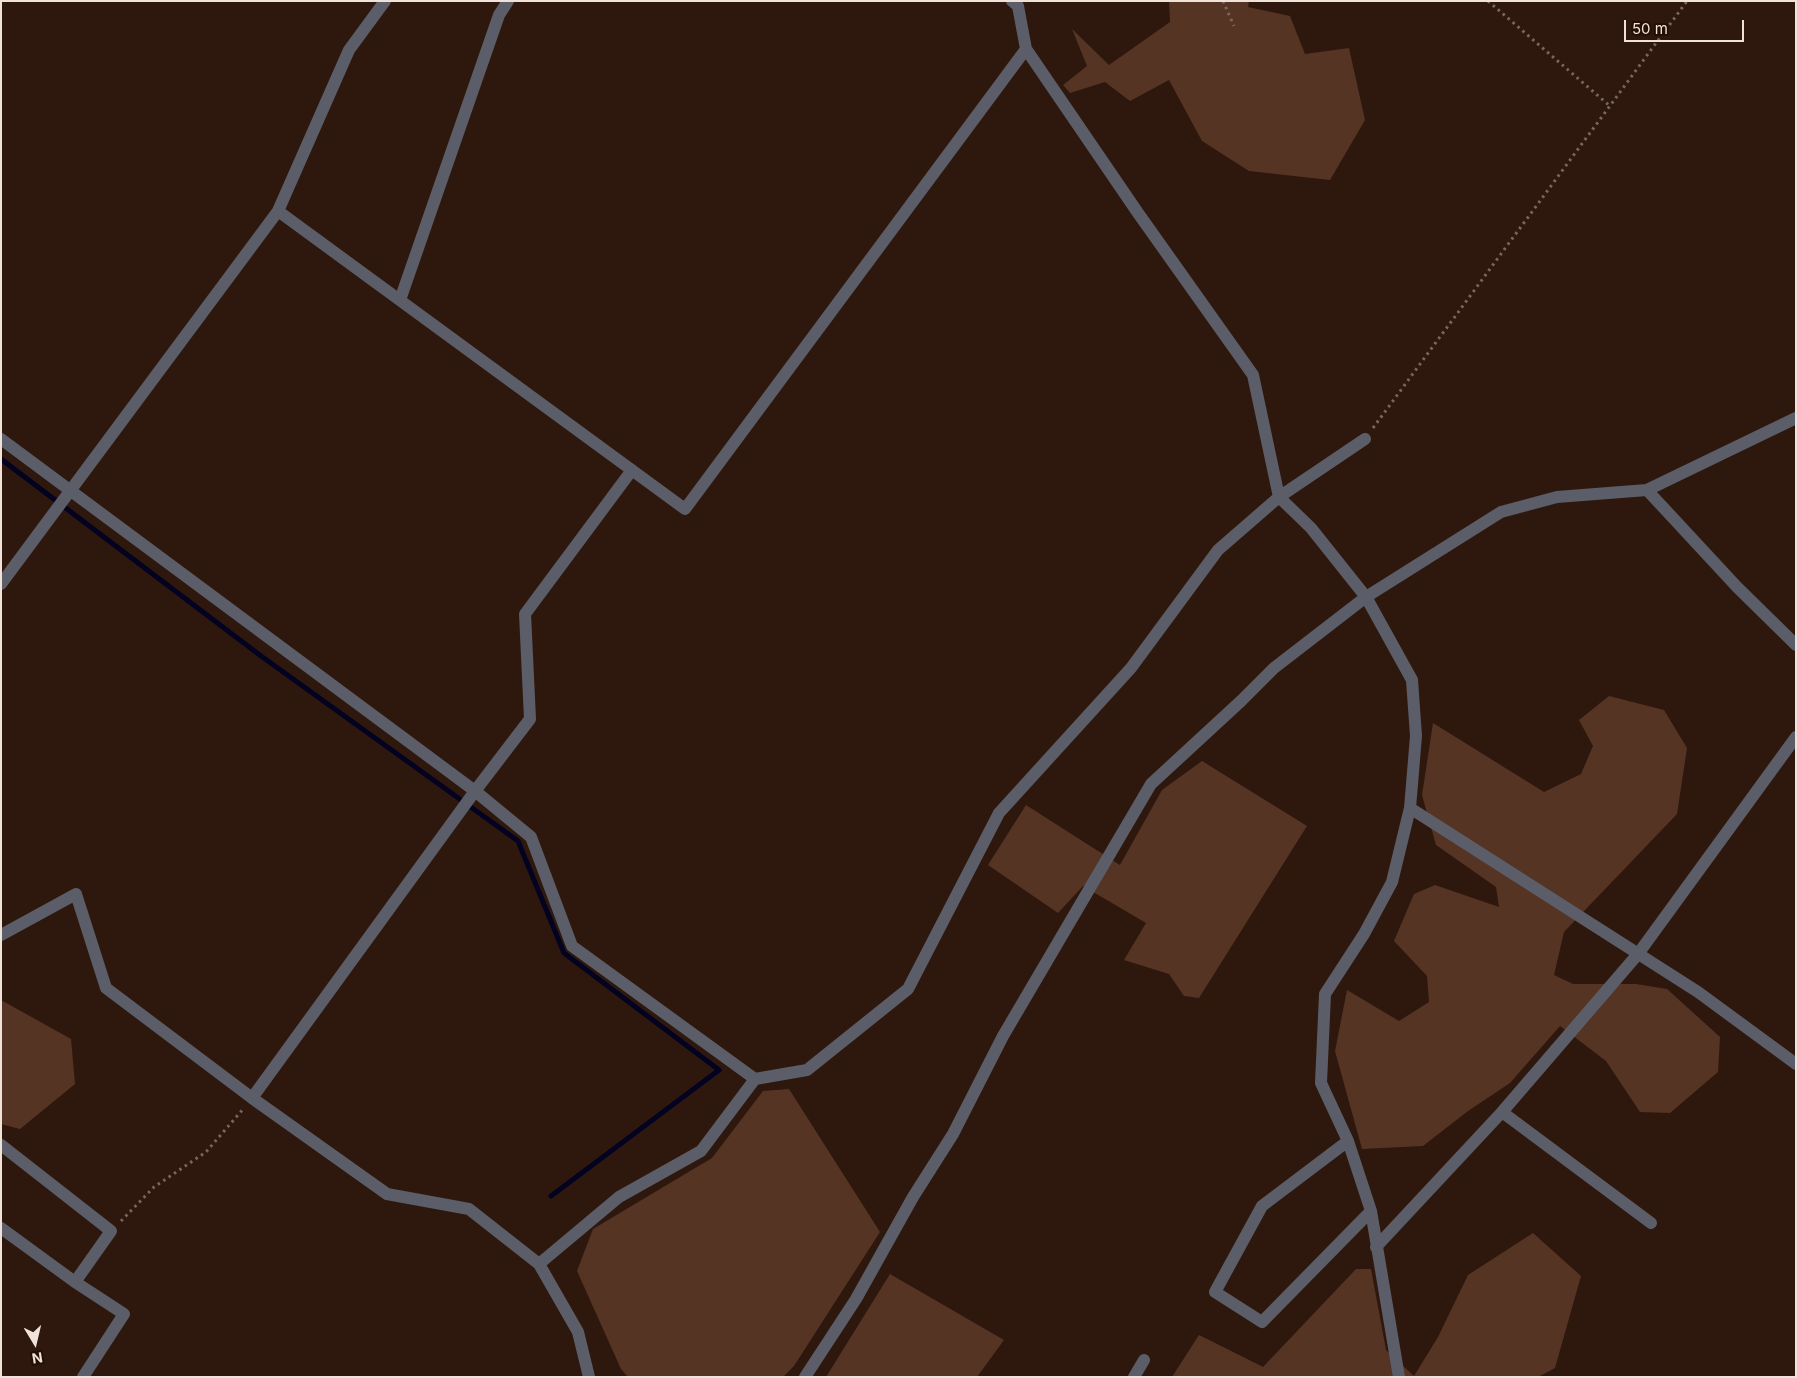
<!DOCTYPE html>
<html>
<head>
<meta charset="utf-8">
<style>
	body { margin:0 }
	#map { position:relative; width:1797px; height:1378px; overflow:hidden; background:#2e180d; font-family:Inter,sans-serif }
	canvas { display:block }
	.frame { position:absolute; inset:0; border:2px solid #f0e1d9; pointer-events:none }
	.north { position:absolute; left:10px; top:1318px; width:50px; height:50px; -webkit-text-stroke:4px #240f05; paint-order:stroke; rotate:171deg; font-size:14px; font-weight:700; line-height:20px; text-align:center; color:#f0e1d9 }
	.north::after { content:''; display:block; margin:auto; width:18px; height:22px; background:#f0e1d9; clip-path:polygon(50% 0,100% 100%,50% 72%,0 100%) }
	.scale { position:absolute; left:1624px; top:20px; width:120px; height:22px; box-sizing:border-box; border:2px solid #f0e1d9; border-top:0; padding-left:6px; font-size:15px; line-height:18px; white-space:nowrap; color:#f0e1d9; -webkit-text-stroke:4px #240f05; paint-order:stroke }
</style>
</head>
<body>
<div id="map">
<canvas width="1797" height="1378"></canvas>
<div class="frame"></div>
<div class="north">N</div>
<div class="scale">50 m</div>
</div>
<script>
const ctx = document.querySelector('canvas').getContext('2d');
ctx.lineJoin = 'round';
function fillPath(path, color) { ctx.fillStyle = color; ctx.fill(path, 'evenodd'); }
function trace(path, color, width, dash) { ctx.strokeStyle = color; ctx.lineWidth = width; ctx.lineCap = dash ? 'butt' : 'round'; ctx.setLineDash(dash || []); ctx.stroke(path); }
const green = new Path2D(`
	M1169 1H1249L1248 7 1290 16 1305 54 1349 48 1365 120 1330 180 1249 171 1202 141 1169 80 1130 101 1105 82 1070 93 1063 85 1087 66 1072 29 1109 65 1170 22Z
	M1609 696 1664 710 1687 748 1677 814 1564 932 1554 975 1573 984H1636L1667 989 1720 1037 1718 1072 1670 1113 1640 1112 1606 1061 1560 1026 1510 1083 1468 1111 1423 1146 1362 1149 1335 1051 1347 990 1399 1021 1429 1002 1427 976 1394 941 1414 894 1435 885 1499 907 1496 887 1436 845 1422 795 1433 723 1544 792 1581 774 1593 746 1579 720Z
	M1202 761 1307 826 1199 998 1184 996 1169 974 1124 960 1146 923 1083 886 1058 913 988 865 1026 805 1120 865 1162 790Z
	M1 1000 71 1039 75 1084 20 1129 1 1124Z
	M789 1089 880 1232 794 1366 783 1377H628L621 1369 577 1271 593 1229 712 1158 763 1091Z
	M1533 1233 1581 1276 1555 1368 1538 1377H1172L1199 1335 1263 1367 1356 1269H1371L1386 1350 1414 1376 1438 1337 1468 1275Z
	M890 1274 1004 1340 977 1377H826Z`);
const stream = new Path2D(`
	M1 459 261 656 518 841 564 953 719 1070 551 1196`);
const path = new Path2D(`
	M1223 1 1234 26
	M1488 1 1610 106
	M1373 428 1687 1
	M121 1221 154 1187 206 1152 244 1108`);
const minor = new Path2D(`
	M1012 1 1018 6 1026 49 1138 213 1253 375 1279 497 1311 528 1366 597 1412 680 1416 736 1410 808 1392 882 1364 934 1325 994 1321 1083 1348 1141 1371 1211 1399 1377
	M278 211 685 509 1026 49
	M400 300 499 15 508 1
	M1 439 475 791 531 837 572 946 755 1079
	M1647 490 1737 587 1796 645
	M1 584 278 211 349 50 385 1
	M1410 808 1698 992 1796 1064
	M1 935 76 894 106 988 252 1098 387 1194 469 1209 539 1264 578 1332 589 1377
	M252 1098 475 791 530 719 525 614 632 470
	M1502 1112 1651 1223
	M1348 1141 1262 1206 1215 1292 1262 1322 1371 1211
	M1 1145 111 1231 75 1282
	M1 1228 75 1282 124 1314 83 1377
	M1376 1247 1502 1112 1638 954 1796 737
	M539 1264 619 1197 701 1151 755 1079 807 1070 908 989 999 813 1131 668 1218 550 1279 497 1365 439
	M805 1377 856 1299 913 1197 953 1134 1003 1036 1151 784 1241 701 1274 668 1366 597 1501 512 1557 497 1647 490 1796 418
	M1134 1377 1144 1360`);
fillPath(green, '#553424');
trace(stream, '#030221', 5);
trace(path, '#7a665d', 3, [2.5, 4]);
trace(minor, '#5b5e69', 12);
</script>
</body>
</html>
